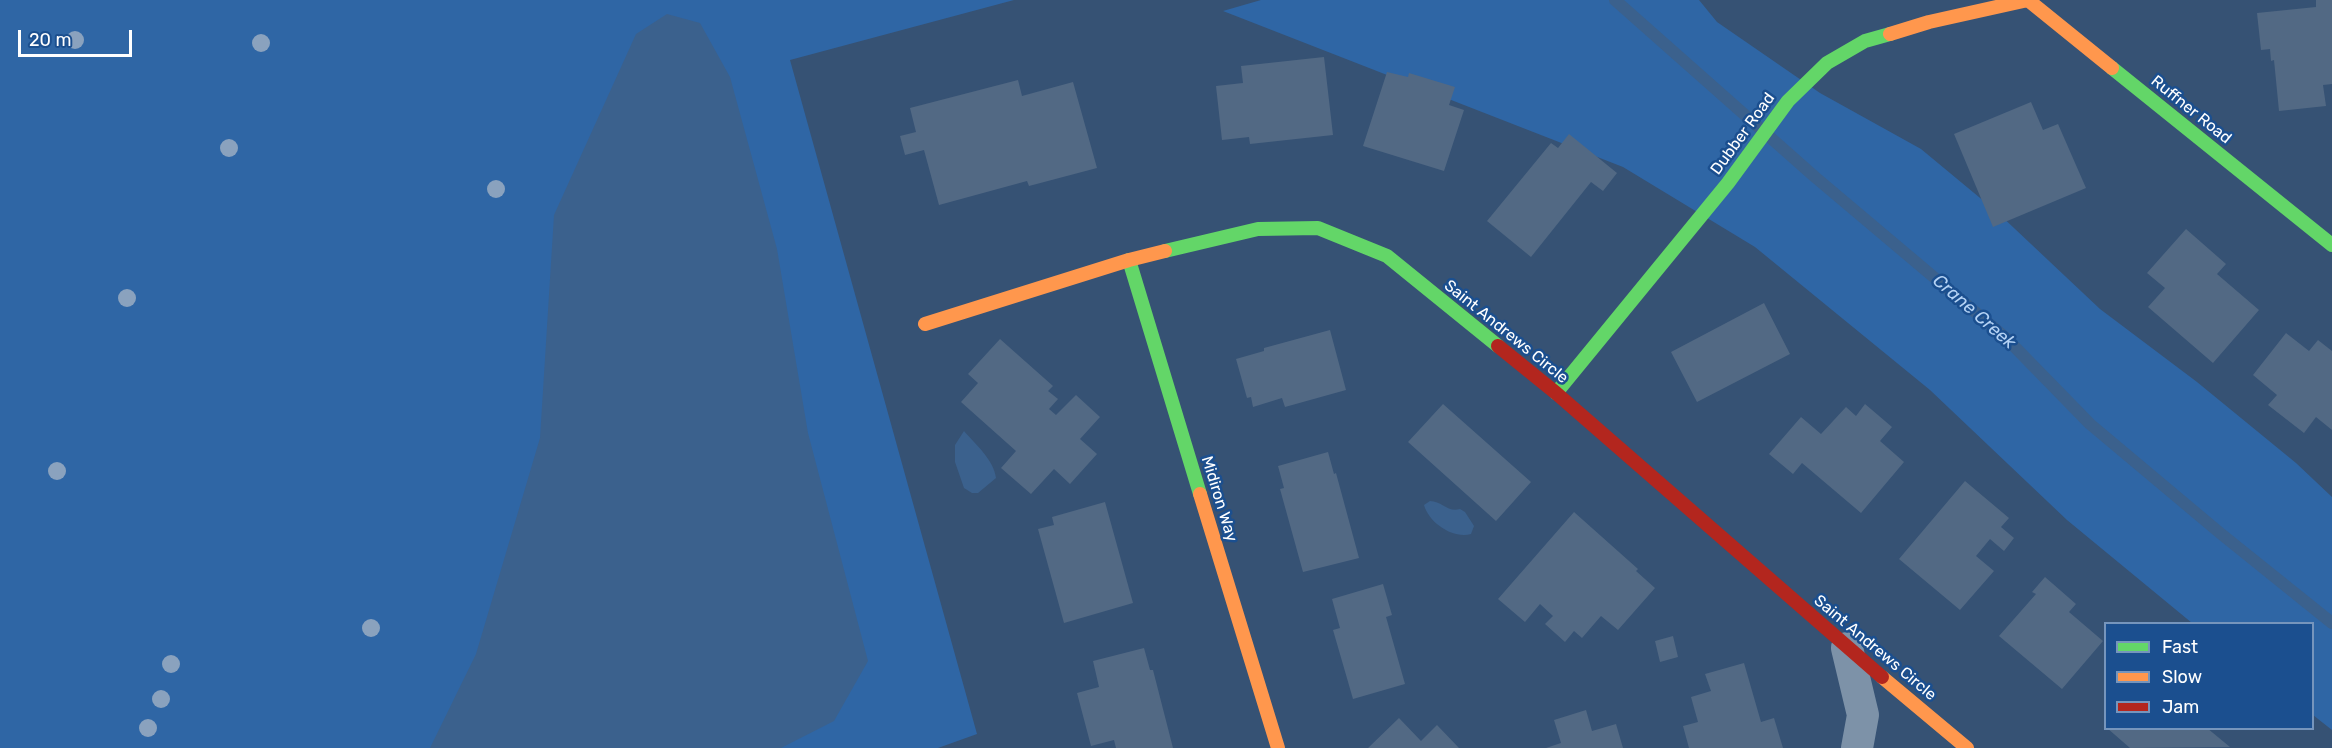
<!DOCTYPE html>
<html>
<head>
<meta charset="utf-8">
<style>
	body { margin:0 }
	#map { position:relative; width:2332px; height:748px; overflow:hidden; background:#365274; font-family:Rubik,sans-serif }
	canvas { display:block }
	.legend { position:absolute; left:2104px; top:622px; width:210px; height:108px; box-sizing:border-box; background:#1b4f8f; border:2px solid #7695bc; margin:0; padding:8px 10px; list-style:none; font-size:18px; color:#fff }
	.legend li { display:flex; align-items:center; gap:12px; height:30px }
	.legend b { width:30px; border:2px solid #7695bc }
	.scale { position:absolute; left:18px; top:30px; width:114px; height:27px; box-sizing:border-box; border:3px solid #fff; border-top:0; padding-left:8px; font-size:18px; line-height:21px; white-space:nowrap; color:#fff; -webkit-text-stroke:4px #1b4f8f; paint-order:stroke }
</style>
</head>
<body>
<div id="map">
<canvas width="2332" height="748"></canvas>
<ul class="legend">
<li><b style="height:8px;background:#63d668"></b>Fast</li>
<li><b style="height:8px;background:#ff974d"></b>Slow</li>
<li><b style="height:8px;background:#b3261e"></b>Jam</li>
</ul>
<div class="scale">20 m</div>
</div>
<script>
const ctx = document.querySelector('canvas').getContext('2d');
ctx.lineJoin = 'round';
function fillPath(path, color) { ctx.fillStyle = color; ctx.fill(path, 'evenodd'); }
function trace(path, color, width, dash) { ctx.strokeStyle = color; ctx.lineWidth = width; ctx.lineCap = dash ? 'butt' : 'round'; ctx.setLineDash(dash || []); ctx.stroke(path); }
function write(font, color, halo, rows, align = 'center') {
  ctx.font = font + ' Rubik,sans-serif'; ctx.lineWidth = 5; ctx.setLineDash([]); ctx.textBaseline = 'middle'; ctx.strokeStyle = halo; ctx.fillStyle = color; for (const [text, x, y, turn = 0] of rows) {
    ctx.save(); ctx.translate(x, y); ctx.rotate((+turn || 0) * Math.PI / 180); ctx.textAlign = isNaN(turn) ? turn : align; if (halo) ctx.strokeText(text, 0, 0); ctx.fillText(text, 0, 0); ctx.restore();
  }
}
const green = new Path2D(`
	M0 0H1014L790 60 977 734 938 748H0Z
	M1261 0H1699L1717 22 1820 93 1921 149 1997 212 2100 309 2197 382 2296 463 2332 497V730L2313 715 2312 624 2192 623 2067 520 1930 390 1755 247 1623 167 1223 11Z`);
const water = new Path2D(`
	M667 14 700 23 730 77 777 249 808 433 868 661 834 721 781 748H430L476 654 540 438 554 215 636 34Z
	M964 431C976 445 994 460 996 478L978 493H972L964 488 955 462V445Z
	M1430 501C1442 501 1448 513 1460 509L1465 512 1474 526 1471 534C1453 539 1429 523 1424 505Z`);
const stream = new Path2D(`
	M1615 0 1815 177 2006 338 2090 424 2220 533 2332 623`);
const building = new Path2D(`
	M2316 0H2332V84L2323 85 2326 106 2279 111 2274 60 2271 61 2270 49 2261 50 2257 13 2316 7Z
	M1324 57 1333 135 1250 144 1249 137 1222 140 1216 86 1243 83 1241 66Z
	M1387 72 1408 77 1409 73 1455 87 1449 105 1464 110 1444 171 1363 146Z
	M1018 80 1022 96 1073 82 1097 168 1029 186 1027 181 939 205 924 150 905 155 900 136 916 132 910 108Z
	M2031 102 2043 130 2058 124 2086 188 1993 227 1954 134Z
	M1569 134 1617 173 1603 191 1591 182 1531 257 1487 221 1551 143 1558 148Z
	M2186 229 2226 264 2217 274 2259 310 2213 363 2148 307 2165 288 2147 273Z
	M1764 303 1790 354 1697 402 1671 352Z
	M1330 330 1346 390 1285 407 1282 398 1253 407 1251 397 1247 398 1236 359 1264 351V348Z
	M2286 333 2309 351 2318 340 2332 351V430L2316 417 2304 433 2268 405 2277 395 2253 375Z
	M1000 339 1053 386 1048 391 1058 399 1049 409 1056 415 1076 395 1100 417 1080 439 1097 454 1070 484 1054 469 1031 494 1001 468 1016 451 961 402 978 383 968 374Z
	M1443 404 1531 482 1496 521 1408 442Z
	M1865 404 1892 427 1880 441 1904 462 1861 513 1802 463 1793 474 1769 454 1801 417 1821 434 1846 407 1856 416Z
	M1328 452 1334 474 1336 473 1359 558 1303 572 1280 489 1284 488 1278 466Z
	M1965 481 2009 518 2001 527 2014 538 2004 551 1990 539 1976 556 1994 571 1960 610 1899 559Z
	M1105 502 1133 603 1064 623 1038 529 1054 525 1052 517Z
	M1574 512 1638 569 1636 571 1655 588 1618 630 1601 616 1582 638 1574 631 1565 642 1545 624 1553 616 1540 604 1525 622 1498 599Z
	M2045 577 2076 604 2069 612 2103 641 2062 689 1999 636 2036 594 2032 592Z
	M1383 584 1392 615 1386 617 1405 684 1353 699 1333 630 1340 628 1332 599Z
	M1673 636 1678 657 1660 662 1655 641Z
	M1144 648 1150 670H1153L1173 748H1116L1114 740 1091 746 1077 693 1099 687 1093 661Z
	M1744 663 1761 722 1774 718 1783 748H1689L1683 726 1698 722 1691 697 1711 691 1705 674Z
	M1586 710 1592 731 1616 724 1623 748H1546L1561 743 1554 720Z
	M1399 718 1421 741 1437 725 1459 748H1368Z
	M2107 728H2207L2230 747 2130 748Z`);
const street = new Path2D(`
	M1847 648 1863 715 1857 748`);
const fast = new Path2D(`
	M2112 68 2332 245
	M1165 251 1258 229 1318 228 1387 256 1498 346
	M1129 260 1200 494
	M1556 393 1728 183 1788 101 1827 63 1865 41 1890 34`);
const slow = new Path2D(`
	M1890 34 1929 22 2028 0 2112 68
	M925 324 1129 260 1165 251
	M1200 494 1278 748
	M1882 677 1967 748`);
const jam = new Path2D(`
	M1498 346 1556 393 1882 677`);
const trees = [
	[75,40],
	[261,43],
	[229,148],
	[496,189],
	[127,298],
	[57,471],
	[371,628],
	[171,664],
	[161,699],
	[148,728]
];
const streetNames = [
	["Ruffner Road",2191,110,39],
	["Dubber Road",1743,134,-54],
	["Saint Andrews Circle",1506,332,39],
	["Midiron Way",1219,499,73],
	["Saint Andrews Circle",1875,648,40]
];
const waterNames = [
	["Crane Creek",1974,312,41]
];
fillPath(green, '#2f66a5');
fillPath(water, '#3b618d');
trace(stream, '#3b618d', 12);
fillPath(building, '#526984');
trace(street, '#7d92a8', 32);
trace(fast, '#63d668', 14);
trace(slow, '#ff974d', 14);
trace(jam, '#b3261e', 14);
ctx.fillStyle = '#8aa2be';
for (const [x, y] of trees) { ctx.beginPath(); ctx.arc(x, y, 9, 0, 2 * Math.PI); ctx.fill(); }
write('16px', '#fff', '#1b4f8f', streetNames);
write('italic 18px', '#b5d3f5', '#1b4f8f', waterNames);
</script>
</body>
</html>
